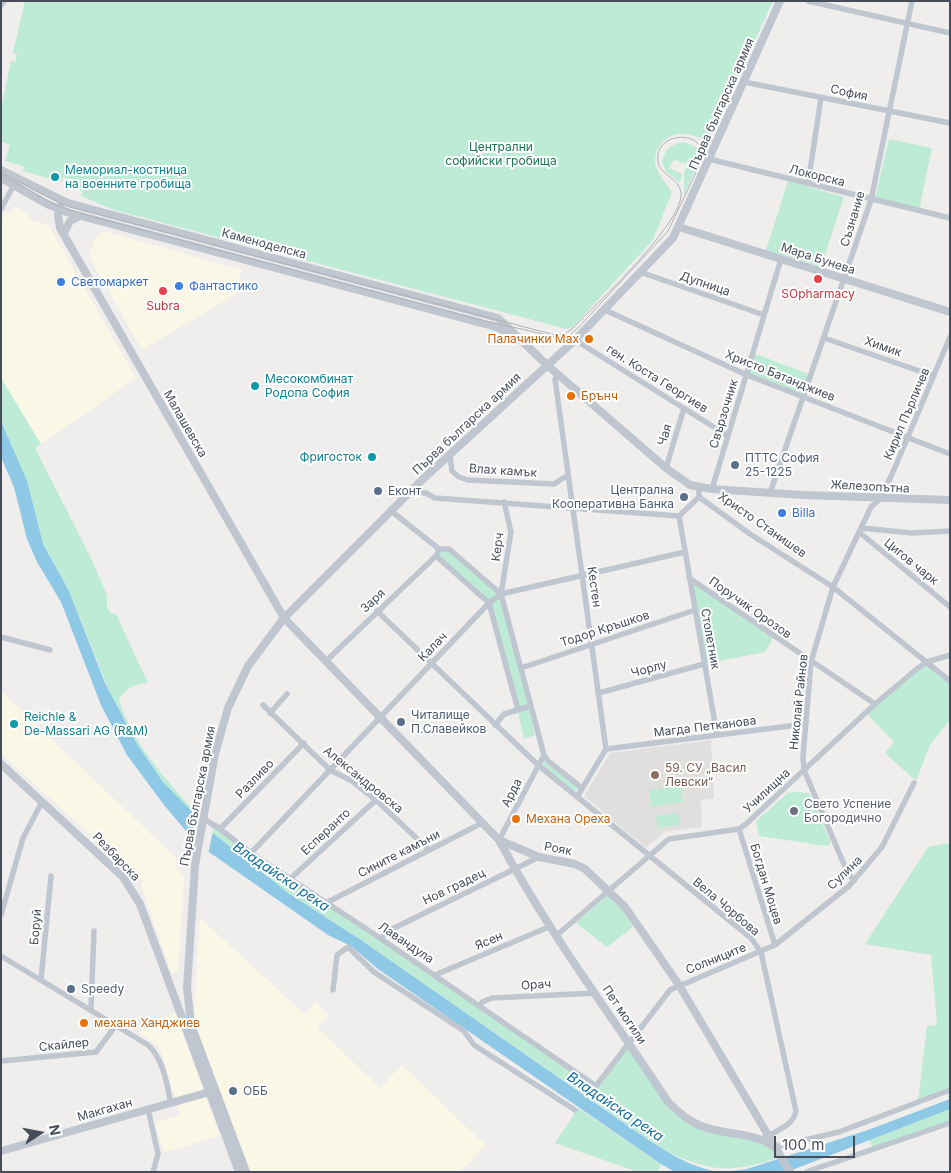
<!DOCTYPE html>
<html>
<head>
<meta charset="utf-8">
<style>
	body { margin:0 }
	#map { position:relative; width:951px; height:1173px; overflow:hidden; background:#f0eded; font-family:Inter,sans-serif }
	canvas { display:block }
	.frame { position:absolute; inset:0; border:2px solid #474e59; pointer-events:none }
	.north { position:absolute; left:15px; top:1108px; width:50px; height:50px; -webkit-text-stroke:4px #fff; paint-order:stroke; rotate:79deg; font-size:14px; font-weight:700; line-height:20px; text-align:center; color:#474e59 }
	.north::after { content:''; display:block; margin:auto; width:18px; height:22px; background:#474e59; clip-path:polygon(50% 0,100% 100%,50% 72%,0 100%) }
	.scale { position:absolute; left:774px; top:1136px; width:81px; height:22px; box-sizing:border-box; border:2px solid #474e59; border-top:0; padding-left:6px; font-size:15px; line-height:18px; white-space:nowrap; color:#474e59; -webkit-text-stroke:4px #fff; paint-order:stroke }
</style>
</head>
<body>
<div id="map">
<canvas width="951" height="1173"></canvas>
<div class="frame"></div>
<div class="north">N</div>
<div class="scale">100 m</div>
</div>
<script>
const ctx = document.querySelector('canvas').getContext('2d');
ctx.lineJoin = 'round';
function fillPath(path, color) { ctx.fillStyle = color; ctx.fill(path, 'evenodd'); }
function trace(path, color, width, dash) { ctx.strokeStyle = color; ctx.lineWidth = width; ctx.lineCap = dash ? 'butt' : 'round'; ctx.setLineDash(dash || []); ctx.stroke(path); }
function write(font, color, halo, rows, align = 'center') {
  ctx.font = font + ' Inter,sans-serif'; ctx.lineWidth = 4; ctx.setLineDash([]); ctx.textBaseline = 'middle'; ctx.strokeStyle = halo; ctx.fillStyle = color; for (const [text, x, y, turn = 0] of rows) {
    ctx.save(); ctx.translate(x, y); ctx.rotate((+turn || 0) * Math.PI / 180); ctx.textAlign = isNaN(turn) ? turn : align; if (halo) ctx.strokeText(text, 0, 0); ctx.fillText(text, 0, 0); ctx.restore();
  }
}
const commercial = new Path2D(`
	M14 207 26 213 32 220 49 226 136 378 41 444 1 378V221L6 212H11Z
	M104 231 241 270 236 294 142 350 89 256 95 238Z
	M1 691 176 858 175 866 184 876 178 971 172 974 141 885 143 882 1 754Z
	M200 918 302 1012 305 1013 316 1002 328 1015 317 1027 380 1088 402 1065 485 1145 465 1167 457 1172H251L198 1037 194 1014Z
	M175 1013 220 1136 164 1152 155 1122 180 1115 161 1051 158 1046 141 1034V1029Z`);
const education = new Path2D(`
	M711 740 714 798 701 800 702 827 664 832 646 848 584 796 610 753Z`);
const green = new Path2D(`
	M25 1H773L709 141C700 138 691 134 682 134 664 133 650 153 657 169 660 177 667 185 672 192L653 240 574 326 567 329 114 210 81 196 83 191 75 189 76 181 63 177 62 182 23 171 24 166 5 161 10 145 1 141V108L11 61 15 62 17 54 13 53Z
	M889 139 932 148 919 211 875 199Z
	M684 142 697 148 700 159 684 196V174L689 158 685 164 674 159 669 168 682 174 680 183 666 171 662 163C664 150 671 143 684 142Z
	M788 181 844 197 821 267 766 250Z
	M753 353 811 375 804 397 747 375Z
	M1 378 41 444 35 448 91 558 107 595V608L111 613 116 614 148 683C133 684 127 687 119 700 130 739 168 783 196 813L195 816 163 782 137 744 116 708 69 591 43 544 13 449 1 420Z
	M444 548 501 594 531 706 518 710 489 603 436 556Z
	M689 578 774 636 765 652 704 664Z
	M927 662 950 681V720L930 745 916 781 885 753 894 742 866 713Z
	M529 709 535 735 524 739 518 712Z
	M546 762 579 789 573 791 542 766 543 762Z
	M681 786 683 802 651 807 649 790Z
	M797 792 809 793 831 843 827 846 759 836 756 821 788 793Z
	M678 813 680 825 658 828 656 816Z
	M203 819 596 1086 629 1041 668 1102 699 1126 760 1138 782 1157C729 1173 715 1173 665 1151L361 940 288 893 213 833V829Z
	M950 843V1090L918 1102 927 1026 937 1025 931 955 865 944 928 847Z
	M608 895 624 912 633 927 607 947 576 923Z
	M578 1108 661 1164 657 1172H638L555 1143Z
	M950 1109V1123L873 1149 869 1139Z`);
const water = new Path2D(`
	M1 421 27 481 43 544 69 591 105 683 137 744 163 782 213 833 288 893 361 940 634 1130C661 1148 687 1167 719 1172H675L661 1164 378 969 351 946 328 935 209 852 191 837 164 805 127 755 101 705 61 602 37 562 27 539 14 487 1 457Z
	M950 1099V1109L787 1172H724L747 1169 868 1130Z`);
const pier = new Path2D(`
	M196 813 213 831 208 855 191 840Z`);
const minor = new Path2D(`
	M808 1 950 33
	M744 82 950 123
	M709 159 950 218
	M808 184 821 98
	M1 209 15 183
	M640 272 764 315
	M605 310 747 375 950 454
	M824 338 934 376
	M575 340 728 436
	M559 375 555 379 606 749 577 797
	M450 455 452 471 459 477 468 480 554 484 568 475
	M666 468 684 408
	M699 487V497L750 534 833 587 950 681
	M712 489 781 259
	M409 492 426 493 435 498 679 516 699 497
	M770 493 871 200 912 1
	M390 510 439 549H449L501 594 544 755 548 761 582 788
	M679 516 717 735
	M861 528 912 533 950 531
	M859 532 950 607
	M439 549 436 556 489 603 518 710
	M689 578 875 704
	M501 594 511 532 504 502
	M377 611 538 765 751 938 761 952 796 1111C794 1126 773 1132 762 1139
	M1 637 50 650
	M326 661 436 556
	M521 668 695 610
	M599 693 704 664
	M263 705 330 770 352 781 376 800 429 850
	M270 713 287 694
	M495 725 504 714 531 706
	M606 749 806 724
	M203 819 216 826 251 853 374 934 596 1086 670 990 775 945 849 886 882 847 914 783
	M220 829 304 743
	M739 829 775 945
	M499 840 544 755
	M251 853 489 603 501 594 685 552
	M290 879 376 800
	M854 881 846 869 804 770 803 757 811 662 833 587 871 507 880 499 893 472 950 337
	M326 903 482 823
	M1 915 23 838 42 802
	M557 935 669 839 739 829 746 824 875 704 918 668 927 662 950 655
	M381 939 386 932 539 857
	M1 956 148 1045C164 1060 166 1082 171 1103
	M435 975 551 926
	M41 980 51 876
	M333 990 337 955 348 947 374 972 464 1031 474 1045 575 1110
	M480 1006 482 1002 492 998 596 993
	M91 1010 94 931
	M1 1061 96 1052 116 1025
	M148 1109 158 1154 153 1172
	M775 1147 839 1132 950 1090
	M806 1172 950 1123`);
const tertiary = new Path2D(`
	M1 170 68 203 498 318 547 365 666 468 690 485 712 489 803 495 950 500
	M1 178 47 204 66 212 496 327 516 336
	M62 201 58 215 60 228 284 618 499 840 539 857 575 864 585 869 625 907 679 985 790 1172
	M679 227 950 312
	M65 231 70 221 80 216
	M1 764 123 877 140 904 239 1172
	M499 840C548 932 612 1016 668 1102 677 1111 687 1120 699 1125 723 1136 751 1131 773 1146
	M1 1151 213 1091
	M246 1172 191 1025 187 988 195 865 215 754 228 708 248 666 284 618 423 479 575 340 673 238 780 1`);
const secondary = new Path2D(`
	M1 3 2 1`);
const tram = new Path2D(`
	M1 173C25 183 46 198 70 207L555 335 566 333 573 328C596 304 685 222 681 192 679 180 665 176 659 166 648 128 715 128 700 164L668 231 576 330 568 336 560 338 486 321 82 214 54 204 1 175`);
const markers = [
	[55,177,5,"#0f9aa8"],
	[818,279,5,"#e0444e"],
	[61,282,5,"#3f7fe0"],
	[179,286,5,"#3f7fe0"],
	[163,291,5,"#e0444e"],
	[589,339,5,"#e8710a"],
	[255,386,5,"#0f9aa8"],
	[571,396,5,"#e8710a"],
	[372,457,5,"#0f9aa8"],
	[735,465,5,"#5c6f8a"],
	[378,491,5,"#5c6f8a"],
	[684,497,5,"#5c6f8a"],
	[782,513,5,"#3f7fe0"],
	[401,722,5,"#5c6f8a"],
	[14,724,5,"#0f9aa8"],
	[655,775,5,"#8d6e63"],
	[794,811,5,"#6b7280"],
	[516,819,5,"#e8710a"],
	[71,989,5,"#5c6f8a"],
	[84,1023,5,"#e8710a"],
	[233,1091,5,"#5c6f8a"]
];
const streetNames = [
	["София",849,93,12],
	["Първа българска армия",722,104,-66],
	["Локорска",817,176,14],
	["Съзнание",853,219,-73],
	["Каменоделска",264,244,15],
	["Мара Бунева",818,259,18],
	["Дупница",705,284,19],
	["Химик",883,347,19],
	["Христо Батанджиев",780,376,22],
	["ген. Коста Георгиев",657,379,32],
	["Свързочник",724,414,-73],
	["Кирил Пърличев",907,414,-67],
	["Малашевска",185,424,60],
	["Първа българска армия",467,424,-43],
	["Чая",665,435,-73],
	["Влах камък",503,471,4],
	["Железопътна",870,487,3],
	["Христо Станишев",762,525,35],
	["Керч",498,547,-83],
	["Цигов чарк",911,562,39],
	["Кестен",594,587,82],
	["Заря",373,601,-43],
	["Поручик Орозов",750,608,35],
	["Тодор Кръшков",605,629,-18],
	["Столетник",710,639,80],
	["Калач",433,647,-46],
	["Чорлу",649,669,-15],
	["Николай Райнов",799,702,-84],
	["Магда Петканова",705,727,-7],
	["Разливо",255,779,-46],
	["Александровска",363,780,39],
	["Училищна",767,791,-43],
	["Арда",512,793,-63],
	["Първа българска армия",198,796,-79],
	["Есперанто",326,832,-43],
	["Рояк",558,849,11],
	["Сините камъни",399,854,-27],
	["Резбарска",116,857,46],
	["Сулина",845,873,-44],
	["Богдан Моцев",766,884,73],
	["Нов градец",454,887,-26],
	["Вела Чорбова",726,907,40],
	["Боруй",36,927,-85],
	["Ясен",489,941,-23],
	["Лавандула",406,943,34],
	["Солниците",716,959,-22],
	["Орач",536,985,-4],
	["Пет могили",624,1015,56],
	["Скайлер",64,1045,-6],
	["Макгахан",105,1110,-16]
];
const parkNames = [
	["Централни",501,147],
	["софийски гробища",501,161]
];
const cultureNames = [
	["Мемориал-костница",65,170],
	["на военните гробища",65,184],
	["Месокомбинат",265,379],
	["Родопа София",265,393],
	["Фригосток",362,457,"right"],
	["Reichle &",24,717],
	["De-Massari AG (R&M)",24,731]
];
const shopNames = [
	["Светомаркет",71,282],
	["Фантастико",189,286],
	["Billa",792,513]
];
const healthNames = [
	["SOpharmacy",818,294],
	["Subra",163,306]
];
const foodNames = [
	["Палачинки Max",579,339,"right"],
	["Брънч",581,396],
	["Механа Ореха",526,819],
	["механа Ханджиев",94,1023]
];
const serviceNames = [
	["ПТТС София",745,458],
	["25-1225",745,472],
	["Централна",674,490,"right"],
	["Кооперативна Банка",674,504,"right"],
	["Еконт",388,491],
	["Читалище",411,715],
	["П.Славейков",411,729],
	["Speedy",81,989],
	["ОББ",243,1091]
];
const educationNames = [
	["59. СУ „Васил",665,768],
	["Левски“",665,782]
];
const worshipNames = [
	["Свето Успение",804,804],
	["Богородично",804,818]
];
const waterNames = [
	["Владайска река",281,877,34],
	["Владайска река",615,1107,34]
];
fillPath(commercial, '#faf7e7');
fillPath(education, '#e1dfde');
fillPath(green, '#beebd5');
fillPath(water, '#8dc8e6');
fillPath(pier, '#f0eded');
trace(minor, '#bfc6cf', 5.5);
trace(tertiary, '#bfc6cf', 8);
trace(secondary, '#c1c8d5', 9);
trace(tram, '#b0b2b7', 1);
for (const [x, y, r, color] of markers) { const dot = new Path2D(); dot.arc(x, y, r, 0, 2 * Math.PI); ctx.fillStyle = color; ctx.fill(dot); trace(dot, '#fff', 2); }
write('12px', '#474e59', '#fff', streetNames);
write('12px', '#1c7554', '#fff', parkNames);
write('12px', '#0d838f', '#fff', cultureNames, 'left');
write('12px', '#366cbe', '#fff', shopNames, 'left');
write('12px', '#be3a42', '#fff', healthNames);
write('12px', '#c56008', '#fff', foodNames, 'left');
write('12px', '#4e5e75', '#fff', serviceNames, 'left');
write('12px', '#785e54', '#fff', educationNames, 'left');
write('12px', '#5b616d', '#fff', worshipNames, 'left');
write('italic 14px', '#15709e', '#fff', waterNames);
</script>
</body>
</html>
